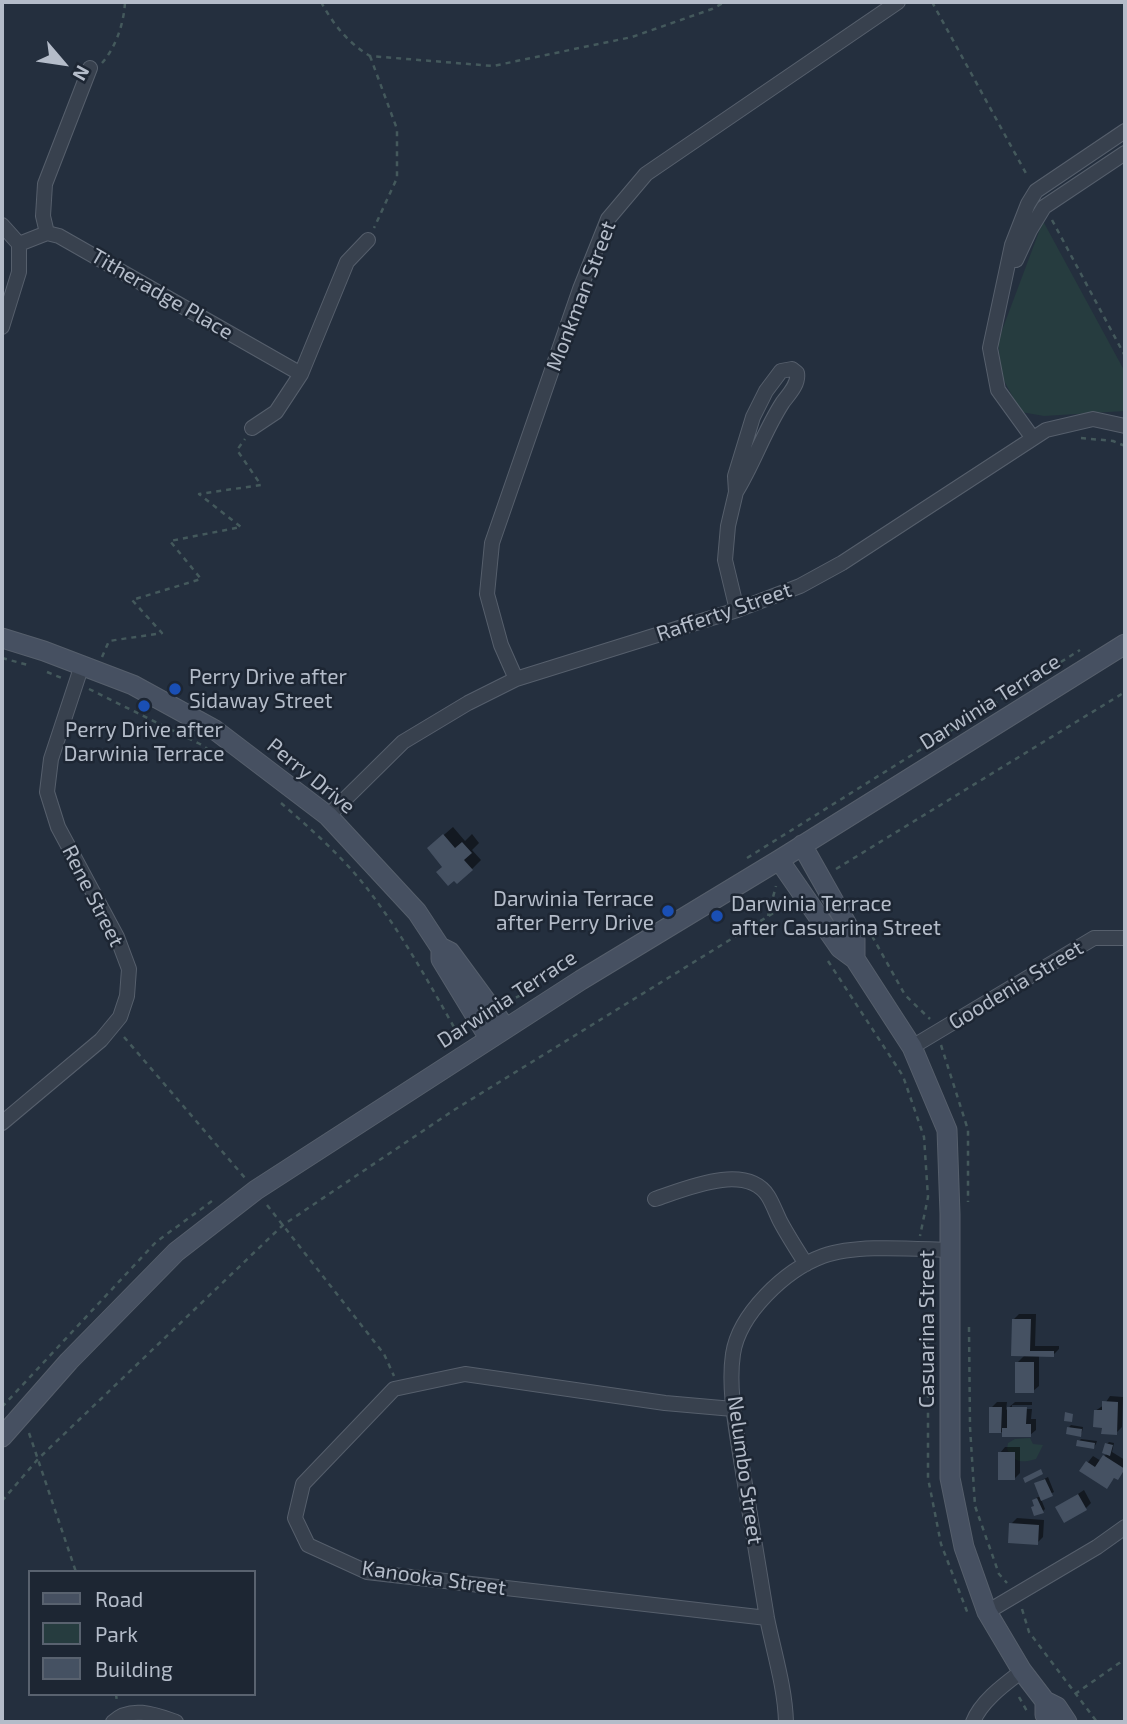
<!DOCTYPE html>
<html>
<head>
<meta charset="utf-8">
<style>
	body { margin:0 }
	#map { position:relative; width:1127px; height:1724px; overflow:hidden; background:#242f3e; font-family:"Exo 2",sans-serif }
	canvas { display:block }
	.frame { position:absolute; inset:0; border:4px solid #b4bcc9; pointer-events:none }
	.legend { position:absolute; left:28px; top:1570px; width:228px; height:126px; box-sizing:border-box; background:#1d2633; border:2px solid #59626f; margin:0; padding:9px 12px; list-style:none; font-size:21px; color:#b4bcc9 }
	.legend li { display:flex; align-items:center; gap:14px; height:35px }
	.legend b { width:35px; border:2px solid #59626f }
	.north { position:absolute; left:28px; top:28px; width:70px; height:70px; -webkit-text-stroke:5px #1d2633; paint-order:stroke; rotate:119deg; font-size:19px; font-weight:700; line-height:28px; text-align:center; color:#b4bcc9 }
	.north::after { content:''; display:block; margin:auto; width:24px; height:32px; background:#b4bcc9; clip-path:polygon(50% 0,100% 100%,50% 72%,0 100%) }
</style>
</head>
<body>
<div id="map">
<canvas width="1127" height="1724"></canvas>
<div class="frame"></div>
<ul class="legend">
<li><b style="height:9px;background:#465061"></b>Road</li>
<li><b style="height:19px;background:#263c3f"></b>Park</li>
<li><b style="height:19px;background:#455162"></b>Building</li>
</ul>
<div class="north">N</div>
</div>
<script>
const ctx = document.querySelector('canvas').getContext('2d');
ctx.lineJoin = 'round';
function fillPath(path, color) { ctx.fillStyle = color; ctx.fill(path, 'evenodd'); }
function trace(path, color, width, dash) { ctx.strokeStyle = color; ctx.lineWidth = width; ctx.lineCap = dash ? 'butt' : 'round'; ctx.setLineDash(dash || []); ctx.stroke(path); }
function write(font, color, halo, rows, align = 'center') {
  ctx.font = font + ' "Exo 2",sans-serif'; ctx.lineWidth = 5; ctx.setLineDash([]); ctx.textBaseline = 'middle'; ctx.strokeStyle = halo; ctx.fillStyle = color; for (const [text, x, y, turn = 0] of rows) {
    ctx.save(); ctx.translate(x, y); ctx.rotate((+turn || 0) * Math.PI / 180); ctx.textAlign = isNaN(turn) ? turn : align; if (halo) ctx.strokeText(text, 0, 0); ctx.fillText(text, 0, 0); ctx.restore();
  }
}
const green = new Path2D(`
	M1043 221 1125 372V411L1044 416 1021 412 1002 377 998 341Z
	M1030 1438 1033 1444 1043 1445 1036 1459C1022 1463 1014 1463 1007 1449L1008 1443 1015 1439Z`);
const shadow = new Path2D(`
	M453 827 465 841 472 834 479 843 472 850 481 860 472 869 444 866 438 840Z
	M1019 1314H1036L1035 1346H1059V1349L1053 1355H1039V1386L1033 1391 1017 1363 1025 1355 1013 1320Z
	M1110 1396 1123 1397 1122 1427 1116 1433 1104 1426 1095 1411 1104 1405Z
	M997 1402H1007L1006 1410 1015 1402H1032V1405H1012V1409H1032L1031 1419H1036V1430L1030 1435 991 1431V1408Z
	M1071 1425 1083 1427 1082 1432 1080 1435 1069 1427Z
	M1081 1439 1097 1441 1096 1444 1094 1447 1079 1441Z
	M1109 1442 1114 1443 1112 1452 1125 1460V1470L1118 1478 1115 1477 1106 1487 1081 1471 1093 1456 1101 1461 1107 1453V1444Z
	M1005 1447H1020V1473L1015 1478 1000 1453Z
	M1048 1477 1054 1492 1041 1499 1045 1509 1043 1511 1036 1505V1498L1041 1496 1038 1482Z
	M1084 1490 1091 1503 1086 1508H1057Z
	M1017 1518 1044 1520 1043 1537 1037 1543 1011 1524Z`);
const building = new Path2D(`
	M443 834 455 848 462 842 472 853 464 860 473 870 457 884 454 881 448 886 436 872 442 867 427 848Z
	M1012 1319H1031L1030 1351H1054V1357L1011 1356Z
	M1015 1362H1034V1393H1015Z
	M1102 1401 1118 1402 1117 1435 1101 1434 1102 1428 1093 1427 1094 1410H1102Z
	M989 1407H1002L1001 1433H989Z
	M1007 1407H1027L1026 1424H1031V1437H1002V1428H1007Z
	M1065 1412 1073 1414 1072 1422 1064 1421Z
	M1067 1427 1082 1429 1081 1437 1066 1434Z
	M1077 1440 1095 1443 1094 1449 1076 1446Z
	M1105 1443 1113 1445 1110 1456 1102 1453Z
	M998 1452H1015V1480H998Z
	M1103 1455 1125 1469 1118 1480 1114 1478 1107 1489 1079 1471 1086 1461 1095 1467Z
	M1041 1469 1043 1474 1025 1483 1023 1478Z
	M1045 1479 1053 1496 1041 1501 1034 1483Z
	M1078 1494 1087 1510 1064 1523 1055 1507Z
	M1037 1498 1044 1513 1034 1516 1031 1507 1034 1506 1032 1500Z
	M1009 1523 1039 1525 1038 1545 1008 1543Z`);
const path = new Path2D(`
	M321 2C333 24 348 43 370 56L493 66 632 37 712 9 725 2
	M932 2 1028 177
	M370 56 397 129V178L374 228
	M102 63C116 47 124 23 125 2
	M1052 220 1125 356
	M1081 438 1113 441 1125 446
	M102 657 109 641 162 633 132 600 201 579 170 541 241 527 199 494 261 485 237 450 245 439
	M2 658 28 665
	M47 672 64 679
	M89 689 200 744 220 757
	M281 803C312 830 344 858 369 891 402 934 428 981 455 1029
	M747 858 1080 650
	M836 869 1125 692
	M768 916 776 886
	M872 936 905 995 930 1019
	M828 961 903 1076 924 1137 928 1197 920 1236
	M507 1002 533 989
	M124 1037 245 1178
	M448 1045 455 1029 461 1026
	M941 1045 968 1130V1202
	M267 1205 384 1354 394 1376
	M922 1263 928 1328V1478L941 1544 968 1614
	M969 1327 970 1427 975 1506 999 1574 1007 1583
	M2 1407 156 1242 212 1201
	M29 1433 76 1572
	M2 1501 38 1459 283 1225 454 1110 788 904
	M1022 1609 1029 1632 1097 1722
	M116 1694 117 1702
	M1075 1694 1125 1659
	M1019 1697 1028 1713`);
const street = new Path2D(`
	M2 225 19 244V272L2 327
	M47 233 43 216 45 184 90 68
	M19 244 47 233 59 236 301 374
	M1016 260 1030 230 1044 207 1125 153
	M252 428 276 412 301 374 347 262 368 240
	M1032 437 998 390 990 348 1012 245 1028 204 1036 191 1125 131
	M736 492C754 463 764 431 783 402 789 394 799 384 797 373L792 369 781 371 766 391 753 417 735 476 736 492 728 526 725 560 737 610
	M516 679 501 645 487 594 492 543 580 289 608 219 646 174 898 2
	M328 816 403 742 468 703 516 679 737 610 800 586 842 563 1046 430 1093 419 1125 426
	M912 1047 1094 938H1125
	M2 1123 101 1040 120 1017 127 996 129 969 117 937 58 827 47 792 51 759 82 665
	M655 1199C685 1189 746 1162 768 1196 773 1204 776 1213 780 1221 788 1236 797 1250 806 1264
	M733 1409 665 1403 465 1374 394 1389 303 1484 295 1518 308 1545 367 1572 767 1618
	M987 1612 1097 1547 1125 1527
	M113 1722C131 1705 156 1715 176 1722
	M786 1722C785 1687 774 1653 767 1618 758 1565 750 1513 741 1460 736 1427 728 1388 733 1354 739 1314 785 1270 823 1256 857 1244 913 1249 950 1250
	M973 1722C981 1701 1005 1684 1022 1671`);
const secondary = new Path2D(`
	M2 638 44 651 133 685 215 730 328 816 417 912 440 947 450 952 505 1027
	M802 845 855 939V959
	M779 860 840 948 855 959 912 1047 947 1130 950 1214V1478L964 1547 987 1612 1022 1671 1045 1701 1057 1707 1067 1722
	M441 951V959L489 1038
	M2 1437 69 1361 176 1252 256 1190 581 980 779 860 1125 644
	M1045 1701V1715L1050 1722`);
const markers = [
	[175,689,7,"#1a4fb4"],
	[144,706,7,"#1a4fb4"],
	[668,911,7,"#1a4fb4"],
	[717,916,7,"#1a4fb4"]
];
const streetNames = [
	["Titheradge Place",162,294,30],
	["Monkman Street",581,296,-69],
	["Rafferty Street",724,612,-19],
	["Darwinia Terrace",990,702,-32],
	["Perry Drive",311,776,39],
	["Rene Street",93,896,63],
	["Goodenia Street",1016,985,-31],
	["Darwinia Terrace",507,999,-33],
	["Casuarina Street",927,1329,-90],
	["Nelumbo Street",745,1470,82],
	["Kanooka Street",434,1578,8]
];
const poiNames = [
	["Perry Drive after",189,677],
	["Sidaway Street",189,701],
	["Perry Drive after",144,730,"center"],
	["Darwinia Terrace",144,754,"center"],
	["Darwinia Terrace",654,899,"right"],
	["after Perry Drive",654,923,"right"],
	["Darwinia Terrace",731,904],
	["after Casuarina Street",731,928]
];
fillPath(green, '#263c3f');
fillPath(shadow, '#0007');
fillPath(building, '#455162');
trace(street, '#565f6c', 16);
trace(secondary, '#565f6c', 21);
trace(path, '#44595c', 2.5, [5, 5]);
trace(street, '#38414e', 14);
trace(secondary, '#465061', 19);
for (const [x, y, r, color] of markers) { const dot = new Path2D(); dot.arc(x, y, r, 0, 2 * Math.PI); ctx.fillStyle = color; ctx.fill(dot); trace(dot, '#1d2633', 2.5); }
write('21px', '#b4bcc9', '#1d2633', streetNames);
write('21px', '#b4bcc9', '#1d2633', poiNames, 'left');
</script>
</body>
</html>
